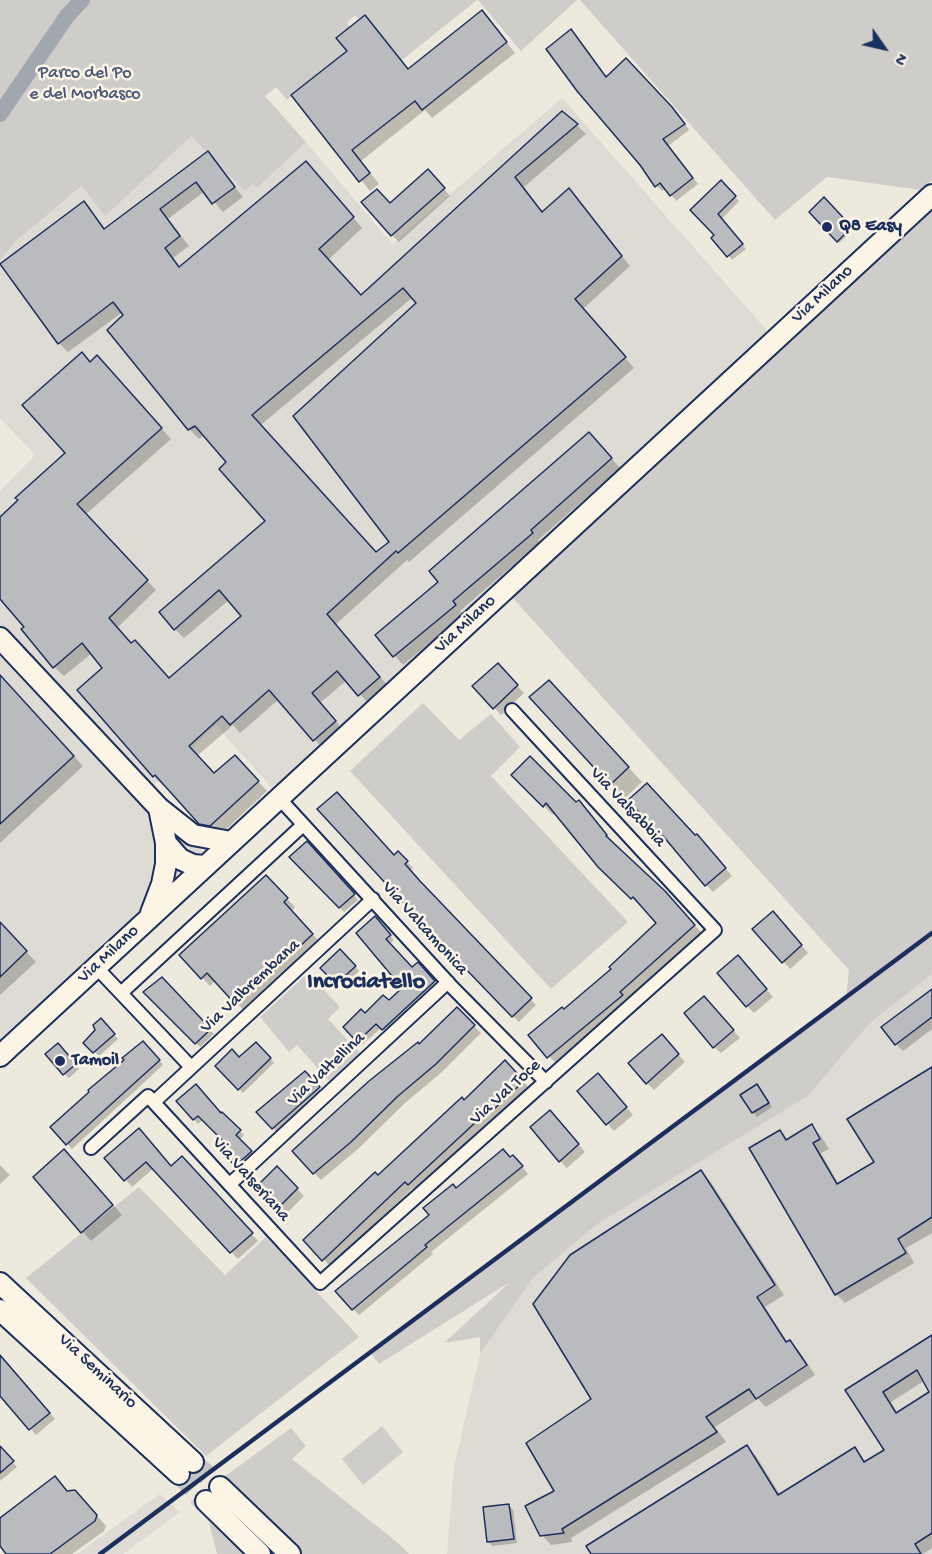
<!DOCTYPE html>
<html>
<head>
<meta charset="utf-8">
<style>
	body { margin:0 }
	#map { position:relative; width:932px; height:1554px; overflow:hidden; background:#eee9dd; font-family:"Gochi Hand",sans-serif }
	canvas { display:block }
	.north { position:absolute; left:854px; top:18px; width:60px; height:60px; -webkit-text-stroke:4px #fcf5e5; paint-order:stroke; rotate:124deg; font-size:16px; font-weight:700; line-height:24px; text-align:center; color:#1b2f5e }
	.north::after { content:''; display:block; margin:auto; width:21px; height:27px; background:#1b2f5e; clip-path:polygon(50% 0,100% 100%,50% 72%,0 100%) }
</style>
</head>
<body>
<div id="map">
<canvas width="932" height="1554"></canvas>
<div class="north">N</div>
</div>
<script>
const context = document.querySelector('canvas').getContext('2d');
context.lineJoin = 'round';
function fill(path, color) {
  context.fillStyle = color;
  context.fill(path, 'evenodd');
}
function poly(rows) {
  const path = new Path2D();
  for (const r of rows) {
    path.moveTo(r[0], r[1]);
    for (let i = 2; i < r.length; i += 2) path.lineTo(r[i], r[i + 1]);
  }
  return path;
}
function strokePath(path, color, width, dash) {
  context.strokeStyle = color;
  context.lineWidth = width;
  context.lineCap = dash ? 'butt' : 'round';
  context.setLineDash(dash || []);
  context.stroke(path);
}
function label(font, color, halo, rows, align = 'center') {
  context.font = font + ' "Gochi Hand",sans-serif';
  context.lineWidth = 5;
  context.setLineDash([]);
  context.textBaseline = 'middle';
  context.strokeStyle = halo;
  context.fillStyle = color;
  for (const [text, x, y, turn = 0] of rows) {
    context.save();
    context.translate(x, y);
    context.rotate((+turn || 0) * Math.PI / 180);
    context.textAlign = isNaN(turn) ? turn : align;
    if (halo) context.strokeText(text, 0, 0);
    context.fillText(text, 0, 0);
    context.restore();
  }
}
const built = poly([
	[562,98,771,335,280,797,216,725,145,794,211,859,73,989,0,1040,0,491,35,455,0,418,0,254,83,186,104,215,196,130,257,188,306,142,392,244],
	[932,974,932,1554,447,1554,454,1467,480,1354,533,1278,596,1225,808,1096,869,1024],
	[160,1494,180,1512,123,1554,77,1554]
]);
const green = poly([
	[0,0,477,0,397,64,355,15,347,23,352,29,352,47,287,100,276,87,265,96,306,142,257,188,253,184,245,191,191,136,105,216,82,186,16,241,0,260],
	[478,0,577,0,521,51],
	[580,0,932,0,932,180,921,190,827,177,775,220],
	[932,186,932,974,869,1024,808,1096,596,1225,533,1278,480,1354,480,1337,444,1343,510,1282,379,1364,370,1352,846,999,849,970,502,586],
	[423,703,459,740,491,714,520,747,491,776,628,922,551,989,350,771],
	[308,973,340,1007,328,1019,361,1054,330,1082,297,1045,289,1052,260,1017],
	[139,1187,225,1275,266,1237,359,1337,206,1456,26,1278],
	[382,1426,403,1452,363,1485,342,1459],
	[291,1428,306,1446,292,1459,397,1542,409,1554,217,1554,209,1522,190,1502]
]);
const shadow = poly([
	[365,17,409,70,491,22,515,53,432,118,425,110,361,161,379,184,370,191,293,96,349,51],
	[571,31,607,78,626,60,678,114,689,130,668,146,698,184,676,201,666,188,662,191,657,186,641,164],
	[577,125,586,134,524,187,543,213,578,199,630,266,583,309,634,368,409,562,407,560,335,625,389,687,369,704,347,680,320,703,345,732,324,750,279,699,240,733,233,725,197,756,215,775,244,766,267,791,220,835,210,833,165,784,163,786,154,776,105,668,92,653,64,676,54,667,26,627,0,597,0,519,67,453,91,363,107,367,171,439,85,515,156,590,117,628,131,645,170,679,243,616,229,600,184,638,175,629,268,521,228,462,205,435,199,439,189,429,123,312,68,352,59,343,1,265,84,203,105,229,207,153,243,197,223,212,205,191,168,219,189,246,173,258,180,268,315,172,362,228,328,260,361,297],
	[413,297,418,303,391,542,377,554,261,425],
	[435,178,450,196,399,242,392,235,390,205],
	[721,182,739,201,722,219,746,249,732,260,716,235],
	[824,199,853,230,839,243,811,212],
	[597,442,620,468,538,540,540,542,460,611,464,615,403,665,377,635,441,582],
	[498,665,524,693,501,715,475,687],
	[0,677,83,766,0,843],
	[563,696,642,782,625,798,611,784],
	[513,775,587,811,615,844,703,934,558,1066,531,1035,564,1011,613,970,658,923,599,866,555,812,553,815],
	[630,800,704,843,732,876,713,892],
	[312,848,358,900,344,912,291,857],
	[398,853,413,868,410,871,426,889,536,1005,519,1022,481,985,394,857],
	[266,877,295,907,291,911,320,942,245,1012,216,980,210,986,181,955],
	[780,920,808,953,790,969,754,929],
	[379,923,394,940,389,944,412,969,418,964,438,986,387,1034,381,1028,362,1045,345,1027,389,1002,404,988],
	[0,924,36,962,0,995],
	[340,951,359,971,342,987,322,968],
	[745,964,773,997,754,1013,747,1006],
	[162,979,214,1034,200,1047,146,992],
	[932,991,932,1029,903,1051,896,1044],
	[711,1005,740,1038,721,1053,714,1047],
	[457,1009,481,1033,443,1071,405,1103,358,1149,321,1180,294,1152,419,1046],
	[106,1024,118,1039,99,1056,85,1043],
	[668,1043,685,1062,654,1090,647,1083],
	[256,1044,274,1063,243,1093,217,1066,239,1059],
	[148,1047,163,1065,72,1149,52,1127],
	[62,1049,79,1069,69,1078,64,1074],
	[505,1062,530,1089,501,1116,499,1114,416,1191,413,1188,330,1266,305,1240,464,1102],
	[932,1068,932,1233,906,1248,914,1263,845,1303,836,1294,780,1132,788,1140,812,1126,821,1136,829,1149,821,1153,839,1185,876,1163],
	[305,1073,323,1093,277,1132,258,1113],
	[605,1082,633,1115,614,1131,579,1091],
	[757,1086,772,1107,757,1117,753,1112],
	[178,1101,222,1114,244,1135,239,1140,255,1156,241,1169,222,1150,228,1144,204,1119,198,1124],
	[557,1119,585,1152,567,1168,560,1161],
	[138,1130,172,1168,189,1165,258,1241,238,1259,154,1168,132,1187,106,1158],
	[510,1159,519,1163,528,1174,431,1252,433,1254,359,1315,353,1309,457,1190],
	[74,1160,122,1215,91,1241,82,1231],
	[0,1165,10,1175,0,1184],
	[277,1168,304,1196,283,1217,256,1189],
	[701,1172,710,1181,784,1295,765,1307,788,1343,790,1342,799,1351,815,1375,766,1407,758,1399,715,1427,726,1442,571,1538,572,1542,551,1545,542,1535,556,1492,593,1400],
	[932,1337,932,1548,923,1554,593,1554,746,1447,756,1456,781,1496,854,1449,866,1462,886,1450,847,1390],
	[924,1381,931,1393,898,1414,891,1402],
	[0,1356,55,1419,36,1435,0,1391],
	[0,1447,17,1467,0,1481],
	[55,1478,68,1492,84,1501,106,1526,104,1531,72,1554,8,1554,0,1543,0,1520],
	[509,1506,513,1510,517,1543,493,1546,488,1542]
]);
const canal = poly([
	[0,114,67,16,82,0]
]);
const building = poly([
	[482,10,507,42,422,110,415,101,352,150,370,173,359,182,291,95,347,51,336,38,365,15,408,69,482,10],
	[571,29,606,77,626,58,672,107,685,124,663,139,693,178,670,196,660,183,655,187,640,165,577,91,546,49,571,29],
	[562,111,578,124,515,177,542,212,569,188,622,256,575,299,626,357,398,553,396,551,327,614,380,677,358,696,337,671,312,693,336,721,313,741,269,690,230,725,222,716,189,746,214,773,235,755,259,781,210,826,199,824,155,775,153,777,77,690,102,668,82,643,53,668,21,629,24,627,0,599,0,517,18,500,15,498,65,453,22,405,82,352,90,362,97,355,162,428,77,504,148,580,109,618,131,643,135,640,169,678,241,616,219,590,174,630,159,612,265,521,219,469,226,462,195,426,188,430,107,330,123,315,113,302,58,344,0,264,84,201,104,229,208,151,235,187,212,204,196,182,160,209,180,236,165,248,179,267,306,161,354,217,319,249,361,295,562,111],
	[403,288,416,303,293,416,389,542,376,552,252,415,403,288],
	[428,169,445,188,391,236,361,202,377,189,390,203,428,169],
	[721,180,736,196,718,214,743,244,727,257,711,238,714,235,690,210,721,180],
	[824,197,852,227,837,242,809,212,824,197],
	[589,432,612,458,531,530,533,533,453,601,456,605,393,657,375,635,438,582,429,571,589,432],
	[498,663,518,685,493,709,472,686,498,663],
	[0,675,74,756,0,824,0,675],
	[549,680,629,767,610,785,529,697,549,680],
	[530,756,576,802,579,800,607,835,606,836,665,891,695,925,620,992,623,995,547,1058,528,1035,562,1007,564,1009,611,969,609,967,656,923,633,897,631,899,598,867,546,803,543,807,511,775,530,756],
	[647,783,695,835,697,834,726,868,705,886,663,836,661,837,628,800,647,783],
	[337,792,394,855,398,851,408,861,405,864,420,881,532,998,512,1017,436,938,317,809,337,792],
	[307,841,355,894,339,908,289,857,307,841],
	[266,875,288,898,284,902,313,934,236,1005,207,973,201,979,179,955,266,875],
	[773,911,802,945,782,963,752,929,773,911],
	[375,916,391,935,386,939,412,967,418,962,435,981,382,1030,376,1024,357,1042,343,1027,361,1009,365,1013,383,995,389,1000,402,988,356,933,375,916],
	[0,922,27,951,0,977,0,922],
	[340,949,356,966,336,984,320,968,340,949],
	[738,955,767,989,746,1007,717,973,738,955],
	[162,977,211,1029,195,1044,143,992,162,977],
	[932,989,932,1017,895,1045,881,1027,932,989],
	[704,996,734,1030,713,1048,684,1013,704,996],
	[457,1007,475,1025,436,1064,398,1096,351,1142,313,1174,292,1151,369,1081,418,1042,419,1044,457,1007],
	[101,1018,115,1034,93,1053,83,1043,95,1030,93,1025,101,1018],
	[662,1034,679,1054,646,1084,628,1063,662,1034],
	[143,1041,160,1060,66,1145,50,1127,89,1092,88,1090,124,1060,122,1058,143,1041],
	[256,1042,271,1058,238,1090,215,1066,232,1049,239,1057,256,1042],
	[58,1043,76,1064,63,1075,45,1054,58,1043],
	[505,1060,524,1081,493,1110,491,1108,408,1185,405,1182,322,1261,303,1240,375,1172,378,1175,462,1097,464,1100,505,1060],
	[932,1067,932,1217,898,1239,906,1253,835,1295,749,1148,780,1130,786,1140,812,1124,820,1139,813,1143,837,1184,874,1162,847,1119,932,1067],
	[305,1071,320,1087,272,1129,256,1112,305,1071],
	[598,1073,627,1107,606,1125,577,1091,598,1073],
	[196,1084,221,1113,222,1112,241,1130,236,1135,252,1151,235,1166,220,1150,226,1144,198,1116,193,1120,176,1101,196,1084],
	[757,1084,769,1103,752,1113,740,1095,757,1084],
	[550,1110,579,1144,559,1162,530,1127,550,1110],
	[139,1128,171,1166,182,1156,253,1233,230,1253,146,1162,124,1181,104,1158,139,1128],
	[64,1149,113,1205,81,1233,33,1177,64,1149],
	[503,1149,510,1157,513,1155,523,1166,425,1245,427,1247,352,1310,335,1291,429,1215,423,1208,453,1184,456,1188,503,1149],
	[277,1166,298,1188,275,1211,254,1189,277,1166],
	[701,1170,775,1285,757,1297,786,1342,790,1340,807,1365,756,1399,749,1389,706,1417,717,1432,562,1529,564,1533,540,1536,525,1506,554,1491,526,1443,591,1399,533,1304,570,1255,701,1170],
	[932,1335,932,1533,915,1544,921,1554,591,1554,586,1546,747,1445,778,1495,855,1447,864,1462,884,1450,845,1390,932,1335],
	[917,1370,929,1392,896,1413,883,1392,917,1370],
	[0,1355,50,1413,29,1430,0,1396,0,1355],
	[0,1446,14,1461,0,1473,0,1446],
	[55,1476,67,1491,75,1490,97,1515,95,1521,50,1554,6,1554,0,1546,0,1518,55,1476],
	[509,1504,514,1539,487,1542,483,1507,509,1504]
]);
const primaryTunnel = poly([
	[193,1462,220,1487],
	[179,1474,206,1501]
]);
const street = poly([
	[279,798,453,988,546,1082],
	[96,967,191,1067],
	[121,993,303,825],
	[154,1102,373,899],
	[91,1148,148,1096,320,1283,715,930,512,710],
	[230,1184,448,982]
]);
const primary = poly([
	[0,638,159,808,193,835,231,842],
	[166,843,180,859,193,865,205,866],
	[151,913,162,884,166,864,166,843,159,808],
	[0,1056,932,195],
	[0,1283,193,1462],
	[0,1310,179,1474],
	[220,1487,290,1554],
	[206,1501,260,1554]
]);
const rail = poly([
	[100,1554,932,933]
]);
const markers = [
	[827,227,6,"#1b2f5e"],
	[60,1061,6,"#1b2f5e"]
];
const parkNames = [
	["Parco del Po",85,74],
	["e del Morbasco",85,95]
];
const poiNames = [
	["Q8 Easy",839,227],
	["Tamoil",72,1061]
];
const streetNames = [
	["Via Milano",823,295,-43],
	["Via Milano",466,625,-43],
	["Via Valsabbia",627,808,47],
	["Via Valcamonica",424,929,48],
	["Via Milano",109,955,-43],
	["Via Valbrembana",251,987,-43],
	["Via Valtellina",327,1070,-43],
	["Via Val Toce",506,1093,-42],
	["Via Valseriana",250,1180,48],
	["Via Seminario",97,1372,43]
];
const districtNames = [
	["Incrociatello",366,983]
];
fill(built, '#dedbd4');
fill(green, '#cfcdca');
fill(shadow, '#0003');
strokePath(canal, '#a2a7af', 16);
fill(building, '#babbbe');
strokePath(building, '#1b2f5e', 1.5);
strokePath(primaryTunnel, '#c4c4c4', 20, [20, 10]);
strokePath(street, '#1b2f5e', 16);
strokePath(primary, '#1b2f5e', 24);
strokePath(street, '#fcf5e5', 12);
strokePath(primary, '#fcf5e5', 20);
strokePath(rail, '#1b2f5e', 4.5);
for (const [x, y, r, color] of markers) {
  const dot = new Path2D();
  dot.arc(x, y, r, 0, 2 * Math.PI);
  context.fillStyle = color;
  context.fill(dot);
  strokePath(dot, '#fcf5e5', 2);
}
label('18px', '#485679', '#fcf5e5', parkNames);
label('bold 18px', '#1b2f5e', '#fcf5e5', poiNames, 'left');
label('18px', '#1b2f5e', '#fcf5e5', streetNames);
label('bold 24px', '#1b2f5e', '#fcf5e5', districtNames);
</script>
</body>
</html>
